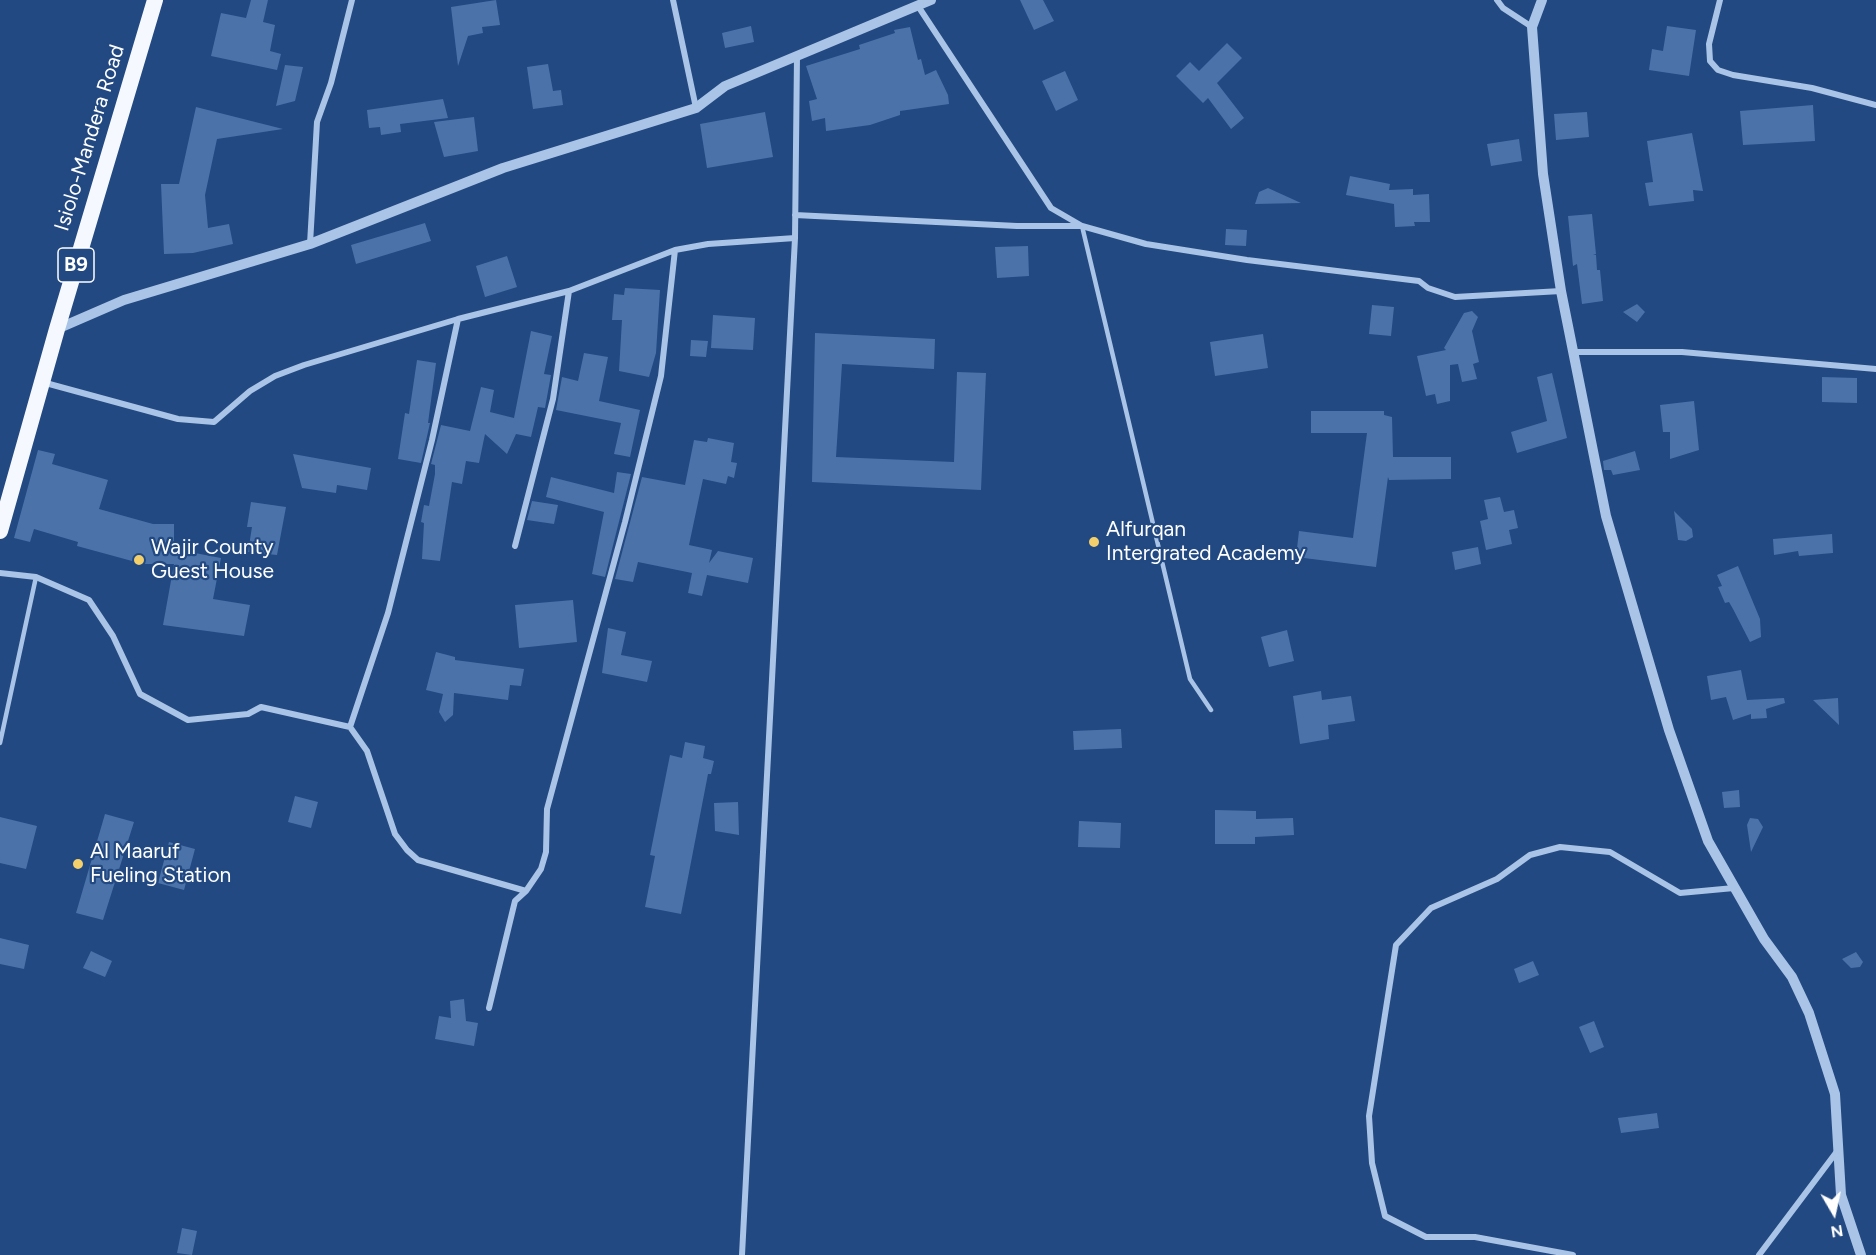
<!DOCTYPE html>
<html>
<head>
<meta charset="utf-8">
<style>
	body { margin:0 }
	#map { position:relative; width:1876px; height:1255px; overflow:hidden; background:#224981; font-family:Figtree,sans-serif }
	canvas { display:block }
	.north { position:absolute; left:1804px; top:1183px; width:60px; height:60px; -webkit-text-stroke:4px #224981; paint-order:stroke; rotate:171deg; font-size:16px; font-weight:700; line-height:24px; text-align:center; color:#fff }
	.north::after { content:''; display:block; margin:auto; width:21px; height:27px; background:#fff; clip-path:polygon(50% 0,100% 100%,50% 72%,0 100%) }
</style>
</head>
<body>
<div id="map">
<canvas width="1876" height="1255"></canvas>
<div class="north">N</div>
</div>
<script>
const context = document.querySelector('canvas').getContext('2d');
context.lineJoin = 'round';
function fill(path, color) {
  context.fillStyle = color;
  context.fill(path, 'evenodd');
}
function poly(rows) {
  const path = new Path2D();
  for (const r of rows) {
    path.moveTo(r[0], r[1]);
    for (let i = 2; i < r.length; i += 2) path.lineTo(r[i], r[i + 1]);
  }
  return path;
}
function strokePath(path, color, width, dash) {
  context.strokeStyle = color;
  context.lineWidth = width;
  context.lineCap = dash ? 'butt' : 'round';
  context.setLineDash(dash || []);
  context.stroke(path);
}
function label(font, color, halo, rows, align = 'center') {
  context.font = font + ' Figtree,sans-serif';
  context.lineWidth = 4.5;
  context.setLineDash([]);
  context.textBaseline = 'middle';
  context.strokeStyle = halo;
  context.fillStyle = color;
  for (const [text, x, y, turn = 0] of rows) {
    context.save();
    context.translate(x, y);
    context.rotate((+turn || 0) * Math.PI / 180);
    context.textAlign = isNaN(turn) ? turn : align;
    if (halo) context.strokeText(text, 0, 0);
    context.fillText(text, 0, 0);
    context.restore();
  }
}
const building = poly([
	[251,0,268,0,263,22,275,25,270,51,281,54,277,70,211,56,221,13,246,18],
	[496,0,500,25,482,27,483,33,468,36,458,66,451,7],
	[1020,0,1043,0,1054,21,1034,30],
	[751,26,754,42,725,48,722,33],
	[1667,26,1696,30,1689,76,1649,70,1652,49,1663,51],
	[910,27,918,60,921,59,925,75,936,70,948,95,949,104,900,111,900,115,870,125,826,131,825,118,812,121,809,101,817,99,806,66,860,49,859,45,895,33,894,30],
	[1227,43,1242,58,1217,83,1244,118,1231,129,1208,98,1203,103,1176,76,1190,62,1199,71],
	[548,64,553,91,561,90,563,105,533,109,527,67],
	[285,65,303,67,295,101,276,106],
	[1065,71,1078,100,1056,111,1042,81],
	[443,99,448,118,400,124,401,132,381,135,380,127,369,128,367,110],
	[1813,105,1815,141,1743,145,1740,111],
	[196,107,283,129,217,139,205,195,208,228,229,224,233,244,193,253,164,254,161,184,179,184],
	[765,112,773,157,707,168,700,124],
	[1587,112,1589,137,1556,140,1554,114],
	[474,117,478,151,444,157,434,122],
	[1692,133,1703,191,1693,190,1694,201,1649,206,1645,183,1653,182,1647,141],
	[1519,139,1522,161,1491,166,1487,144],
	[1350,176,1390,184,1389,190,1413,189,1413,195,1429,194,1430,222,1414,222,1415,226,1395,227,1394,204,1346,195],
	[1268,188,1301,203,1255,204,1259,192],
	[1592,214,1596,254,1593,255,1596,255,1597,270,1600,270,1603,301,1582,304,1577,264,1573,266,1568,216],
	[425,223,431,241,356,264,351,245],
	[1226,229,1247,230,1246,246,1225,245],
	[1028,246,1029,276,997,278,995,247],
	[507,256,517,287,485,297,476,266],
	[625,288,660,290,656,353,649,377,619,371,622,320,612,320,614,294,624,295],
	[1637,304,1645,312,1637,322,1623,312],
	[1372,305,1394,307,1391,336,1369,334],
	[1472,311,1478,317,1472,331,1479,362,1473,364,1477,379,1462,382,1458,364,1450,365,1450,401,1437,404,1435,394,1426,396,1417,356,1446,350,1444,348,1464,313],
	[713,315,755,318,753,350,711,348],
	[531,331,552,336,544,374,551,375,545,408,538,407,531,437,516,434,507,454,485,434,479,463,466,461,462,484,452,482,440,561,422,559,424,523,421,522,424,505,429,506,435,474,435,465,431,464,441,425,470,431,481,387,494,390,490,412,514,418],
	[815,333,935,339,934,369,842,364,836,457,954,462,957,372,986,373,981,490,812,482],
	[1263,334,1268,368,1215,376,1210,342],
	[691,340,708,341,706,357,690,356],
	[584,353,608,357,599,401,640,410,630,457,614,454,621,423,556,410,562,377,578,381],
	[417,360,436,363,428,423,430,423,421,463,398,459,405,413,409,414],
	[1552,373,1567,438,1517,453,1511,432,1547,421,1537,377],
	[1822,377,1857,378,1857,403,1822,402],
	[1694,401,1699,450,1670,459,1670,432,1663,432,1660,405],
	[1311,411,1384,411,1384,415,1392,417,1393,457,1451,457,1451,479,1389,480,1388,477,1376,567,1296,557,1299,531,1353,538,1367,433,1311,433],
	[708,438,734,443,731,462,737,463,734,478,728,476,726,484,703,479,689,545,712,550,709,563,718,551,753,558,748,583,707,575,702,596,688,593,692,573,638,562,633,582,615,579,642,477,685,485,694,440,707,442],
	[38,450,55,454,52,464,108,480,99,509,153,524,174,524,174,549,221,558,213,599,250,605,244,636,163,625,174,564,143,564,77,546,78,542,34,529,30,542,14,538],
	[1635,451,1640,470,1613,475,1611,470,1604,470,1603,461],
	[293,454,371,468,367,490,337,485,336,493,302,488],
	[617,472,631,474,605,577,592,574,604,512,546,497,551,477,614,493],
	[1500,497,1504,512,1514,510,1518,528,1509,530,1512,544,1486,550,1480,521,1488,519,1484,500],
	[532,501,558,505,554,524,527,520],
	[251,502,286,507,277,555,248,552,252,527,247,527],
	[1674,511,1692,529,1693,537,1686,541,1678,540],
	[1832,534,1833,553,1799,556,1798,551,1774,555,1773,539],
	[1478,547,1481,564,1455,570,1452,552],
	[1738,566,1760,619,1761,637,1750,642,1733,609,1729,602,1725,603,1718,587,1722,586,1717,575],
	[573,600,577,642,519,648,515,605],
	[608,628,626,632,621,655,652,661,647,682,602,673],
	[1287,630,1294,661,1269,667,1261,637],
	[436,652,455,657,455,660,524,669,521,686,510,685,508,700,454,693,453,715,445,722,439,712,443,694,426,690],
	[1741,670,1747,700,1784,698,1785,703,1766,709,1767,718,1751,719,1751,714,1733,720,1726,697,1711,700,1707,676],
	[1321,691,1322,700,1351,696,1355,721,1328,725,1329,739,1300,744,1293,696],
	[1838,698,1839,725,1813,700],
	[1121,729,1122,748,1074,750,1073,731],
	[685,742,705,746,703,758,714,761,711,774,708,774,681,914,645,907,655,856,650,855,670,755,682,758],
	[1739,790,1740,807,1724,808,1722,792],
	[295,796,318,802,311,828,288,822],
	[738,802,739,835,715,831,714,803],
	[1215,810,1256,811,1256,819,1293,818,1294,835,1255,837,1255,844,1215,844],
	[105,814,134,822,103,920,76,913],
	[0,817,37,826,26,869,0,863],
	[1750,818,1758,819,1763,827,1751,852,1747,825],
	[1079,821,1121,823,1120,848,1078,847],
	[169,842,195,849,184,890,158,883],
	[0,938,29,945,24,969,0,964],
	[91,951,112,961,105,977,83,968],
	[1856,952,1863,962,1860,967,1851,968,1842,959],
	[1533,961,1539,975,1519,983,1514,969],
	[464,999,466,1021,478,1023,474,1046,435,1039,439,1016,451,1018,450,1001],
	[1594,1021,1604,1047,1590,1053,1579,1027],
	[1657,1113,1659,1128,1621,1133,1618,1118],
	[182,1228,197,1231,192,1255,177,1253]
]);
const service = poly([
	[1082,226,1190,679,1211,710],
	[0,743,36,577]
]);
const minor = poly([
	[673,0,696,108],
	[1497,0,1503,8,1532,27],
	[1720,0,1709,44,1710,61,1718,70,1733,75,1812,88,1876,105],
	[918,6,1051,208,1082,226,1146,244,1247,260,1419,281,1428,288,1455,297,1561,291],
	[795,215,1017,226,1080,226],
	[310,244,317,122,331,83,352,0],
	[1573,352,1682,352,1876,369],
	[42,382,178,419,214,422,250,391,275,376,304,365,458,319,569,291,675,250,708,244,795,238],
	[515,546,553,399,569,291],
	[0,573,36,577,89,600,113,636,140,694,188,720,248,714,261,707,350,727,367,751,395,834,407,850,418,860,526,891],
	[350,727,388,613,432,440,458,319],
	[489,1008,515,901,526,891,541,869,546,852,547,809,625,522,661,376,675,250],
	[742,1255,795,238,797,56],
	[1573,1255,1475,1237,1426,1237,1385,1216,1372,1163,1369,1116,1396,945,1431,908,1497,879,1530,855,1560,847,1610,852,1680,893,1734,888],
	[1759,1255,1838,1150]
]);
const tertiary = poly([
	[1542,0,1532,27,1543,174,1561,291,1606,516,1669,730,1708,841,1764,939,1792,977,1809,1013,1835,1094,1841,1195,1861,1255],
	[57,329,124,300,310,244,503,168,696,108,725,86,931,0]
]);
const trunk = poly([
	[0,531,57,329,155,0]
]);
const markers = [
	[1094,542,6,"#f3d06c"],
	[139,560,6,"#f3d06c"],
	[78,864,6,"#f3d06c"]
];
const shields = [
	[76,265,36]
];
const shieldNames = [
	["B9",76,265]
];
const streetNames = [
	["Isiolo-Mandera Road",90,138,-73]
];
const poiNames = [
	["Alfurqan",1106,530],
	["Intergrated Academy",1106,554],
	["Wajir County",151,548],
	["Guest House",151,572],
	["Al Maaruf",90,852],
	["Fueling Station",90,876]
];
fill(building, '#4b73aa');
strokePath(service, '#a9c4e7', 4.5);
strokePath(minor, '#a9c4e7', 6);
strokePath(tertiary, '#a9c4e7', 10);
strokePath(trunk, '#f5f8fe', 16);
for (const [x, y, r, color] of markers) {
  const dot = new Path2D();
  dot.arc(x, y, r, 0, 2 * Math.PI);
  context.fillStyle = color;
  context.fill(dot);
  strokePath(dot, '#224981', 2);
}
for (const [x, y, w] of shields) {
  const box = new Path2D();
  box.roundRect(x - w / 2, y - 17, w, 34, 4.5);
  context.fillStyle = '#224981';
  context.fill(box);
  strokePath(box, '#fff', 1.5);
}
label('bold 20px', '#fff', null, shieldNames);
label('21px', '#fff', '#224981', streetNames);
label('21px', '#fff', '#224981', poiNames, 'left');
</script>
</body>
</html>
